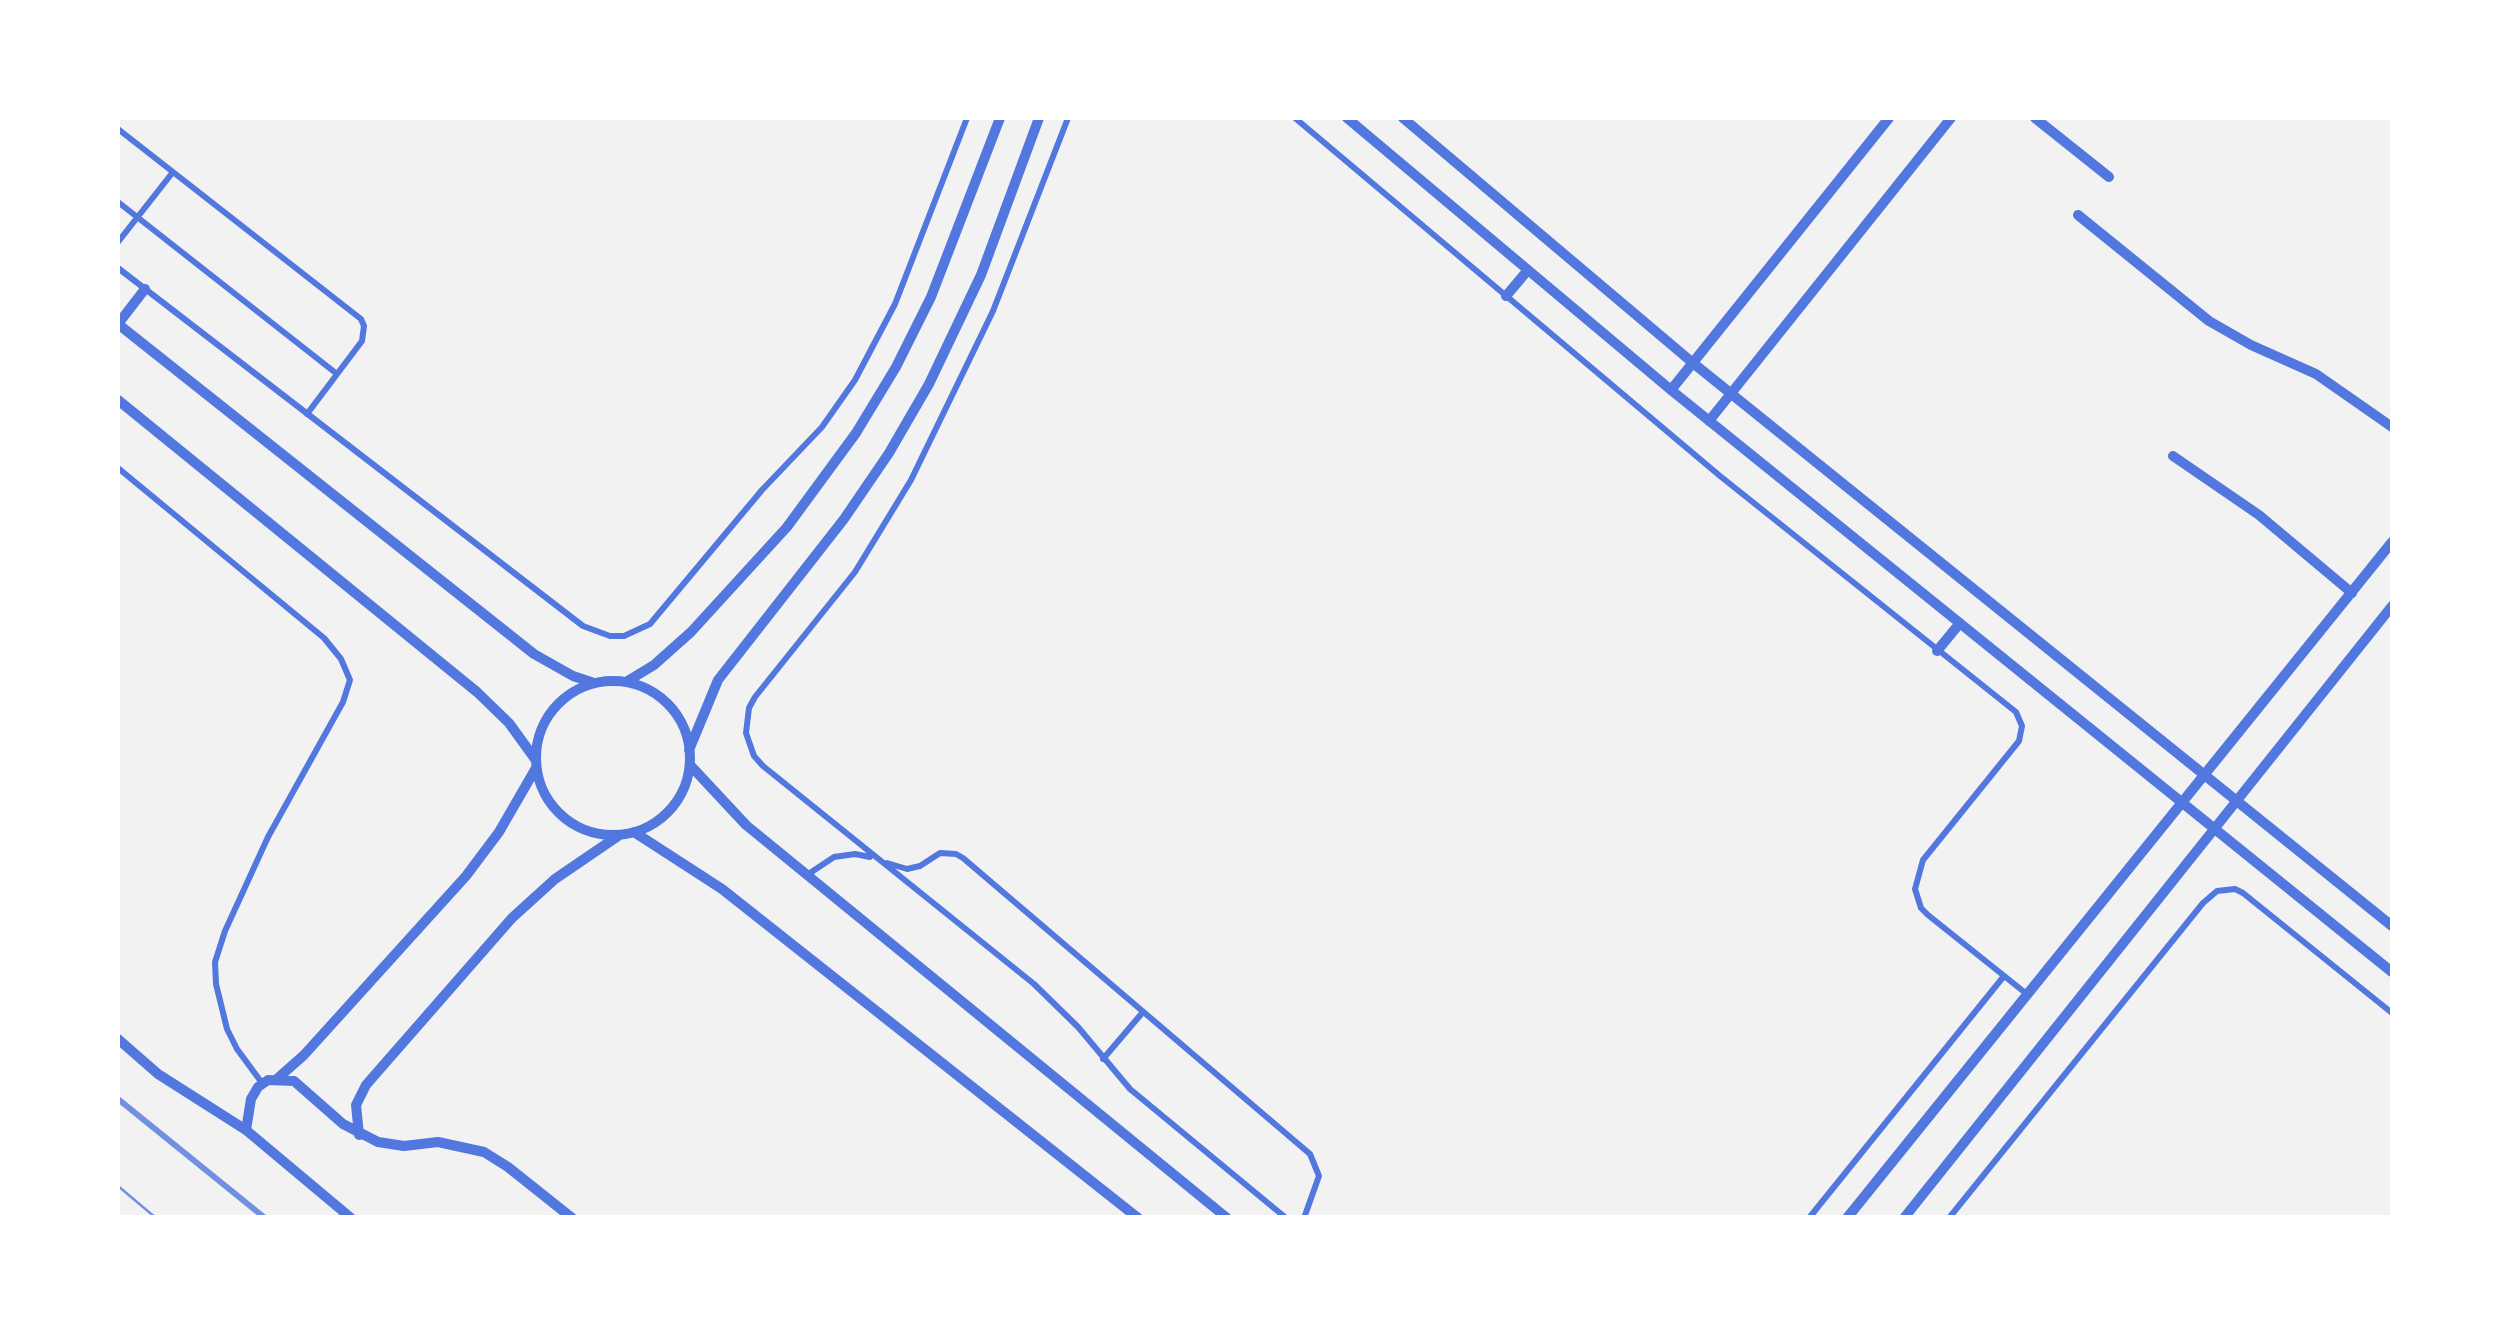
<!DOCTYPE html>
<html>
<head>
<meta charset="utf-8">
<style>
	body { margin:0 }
	#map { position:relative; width:2510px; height:1335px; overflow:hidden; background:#f2f2f2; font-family:"Work Sans",sans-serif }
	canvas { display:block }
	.frame { position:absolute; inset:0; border:120px solid #fff; pointer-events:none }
</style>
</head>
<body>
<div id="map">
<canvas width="2510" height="1335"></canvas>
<div class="frame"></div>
</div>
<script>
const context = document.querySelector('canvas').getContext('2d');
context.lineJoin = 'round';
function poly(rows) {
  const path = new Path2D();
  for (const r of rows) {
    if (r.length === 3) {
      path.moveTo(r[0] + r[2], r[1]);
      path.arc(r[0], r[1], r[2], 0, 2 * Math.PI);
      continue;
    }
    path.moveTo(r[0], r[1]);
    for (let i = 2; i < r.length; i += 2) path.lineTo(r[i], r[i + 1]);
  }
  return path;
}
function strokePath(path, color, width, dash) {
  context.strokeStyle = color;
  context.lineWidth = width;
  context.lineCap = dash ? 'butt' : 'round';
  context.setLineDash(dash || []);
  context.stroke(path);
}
const service = poly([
	[1068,118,993,311,911,480,855,572,755,697,749,708,746,733,754,756,763,766,1034,984,1078,1027,1130,1089,1286,1218],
	[1295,118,1720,476,2016,712,2022,726,2019,741,1923,860,1915,889,1921,908,1928,915,2028,995],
	[118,129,361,319,364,326,362,341,307,414],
	[118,202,337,374],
	[118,242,173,172],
	[118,268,583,626,610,636,624,636,650,624,762,490,822,427,855,380,895,304,967,118],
	[118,468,324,638,341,659,350,680,343,702,268,837,225,931,215,962,216,984,227,1029,237,1049,262,1083],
	[887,863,907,869,920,866,940,853,956,854,963,858,1310,1154,1319,1176,1304,1218],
	[807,875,834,857,855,854,870,857],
	[1103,1059,1143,1012],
	[1809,1218,2004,976],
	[1949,1218,2203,903,2217,891,2235,889,2243,893,2392,1013]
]);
const minor = poly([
	[1347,118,1671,390,2392,972],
	[1403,118,1693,363,2392,926],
	[2035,118,2109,177],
	[2078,215,2209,321,2251,345,2316,374,2392,427],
	[1506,296,1528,270],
	[118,324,534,654,573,676,594,683],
	[118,324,145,289],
	[1671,390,1889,118],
	[118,400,477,692,509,723,535,759],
	[1709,421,1951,118],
	[2173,456,2259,515,2352,593],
	[1937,651,1960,623],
	[613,758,77],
	[626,682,654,665,691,632,787,527,856,433,896,367,931,297,1000,118],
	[689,750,718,680,844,519,889,453,929,384,981,275,1039,118],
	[690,765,746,825,1227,1218],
	[634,832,722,889,1138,1218],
	[118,1039,158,1074,246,1130],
	[278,1078,304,1055,466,876,499,832,536,768],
	[359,1135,356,1105,366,1085,512,918,555,879,618,836],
	[351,1218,246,1130,251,1099,258,1087,268,1080,294,1081,343,1124,378,1142,404,1146,438,1142,484,1152,508,1167,572,1218],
	[1847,1218,2392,542],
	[1904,1218,2392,606]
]);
const tram = poly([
	[118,1186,156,1218]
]);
const rail = poly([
	[118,1099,265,1218]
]);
strokePath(service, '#5277de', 6);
strokePath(minor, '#5277de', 10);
strokePath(tram, '#7290e2', 2.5);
strokePath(rail, '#7290e2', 6);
</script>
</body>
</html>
